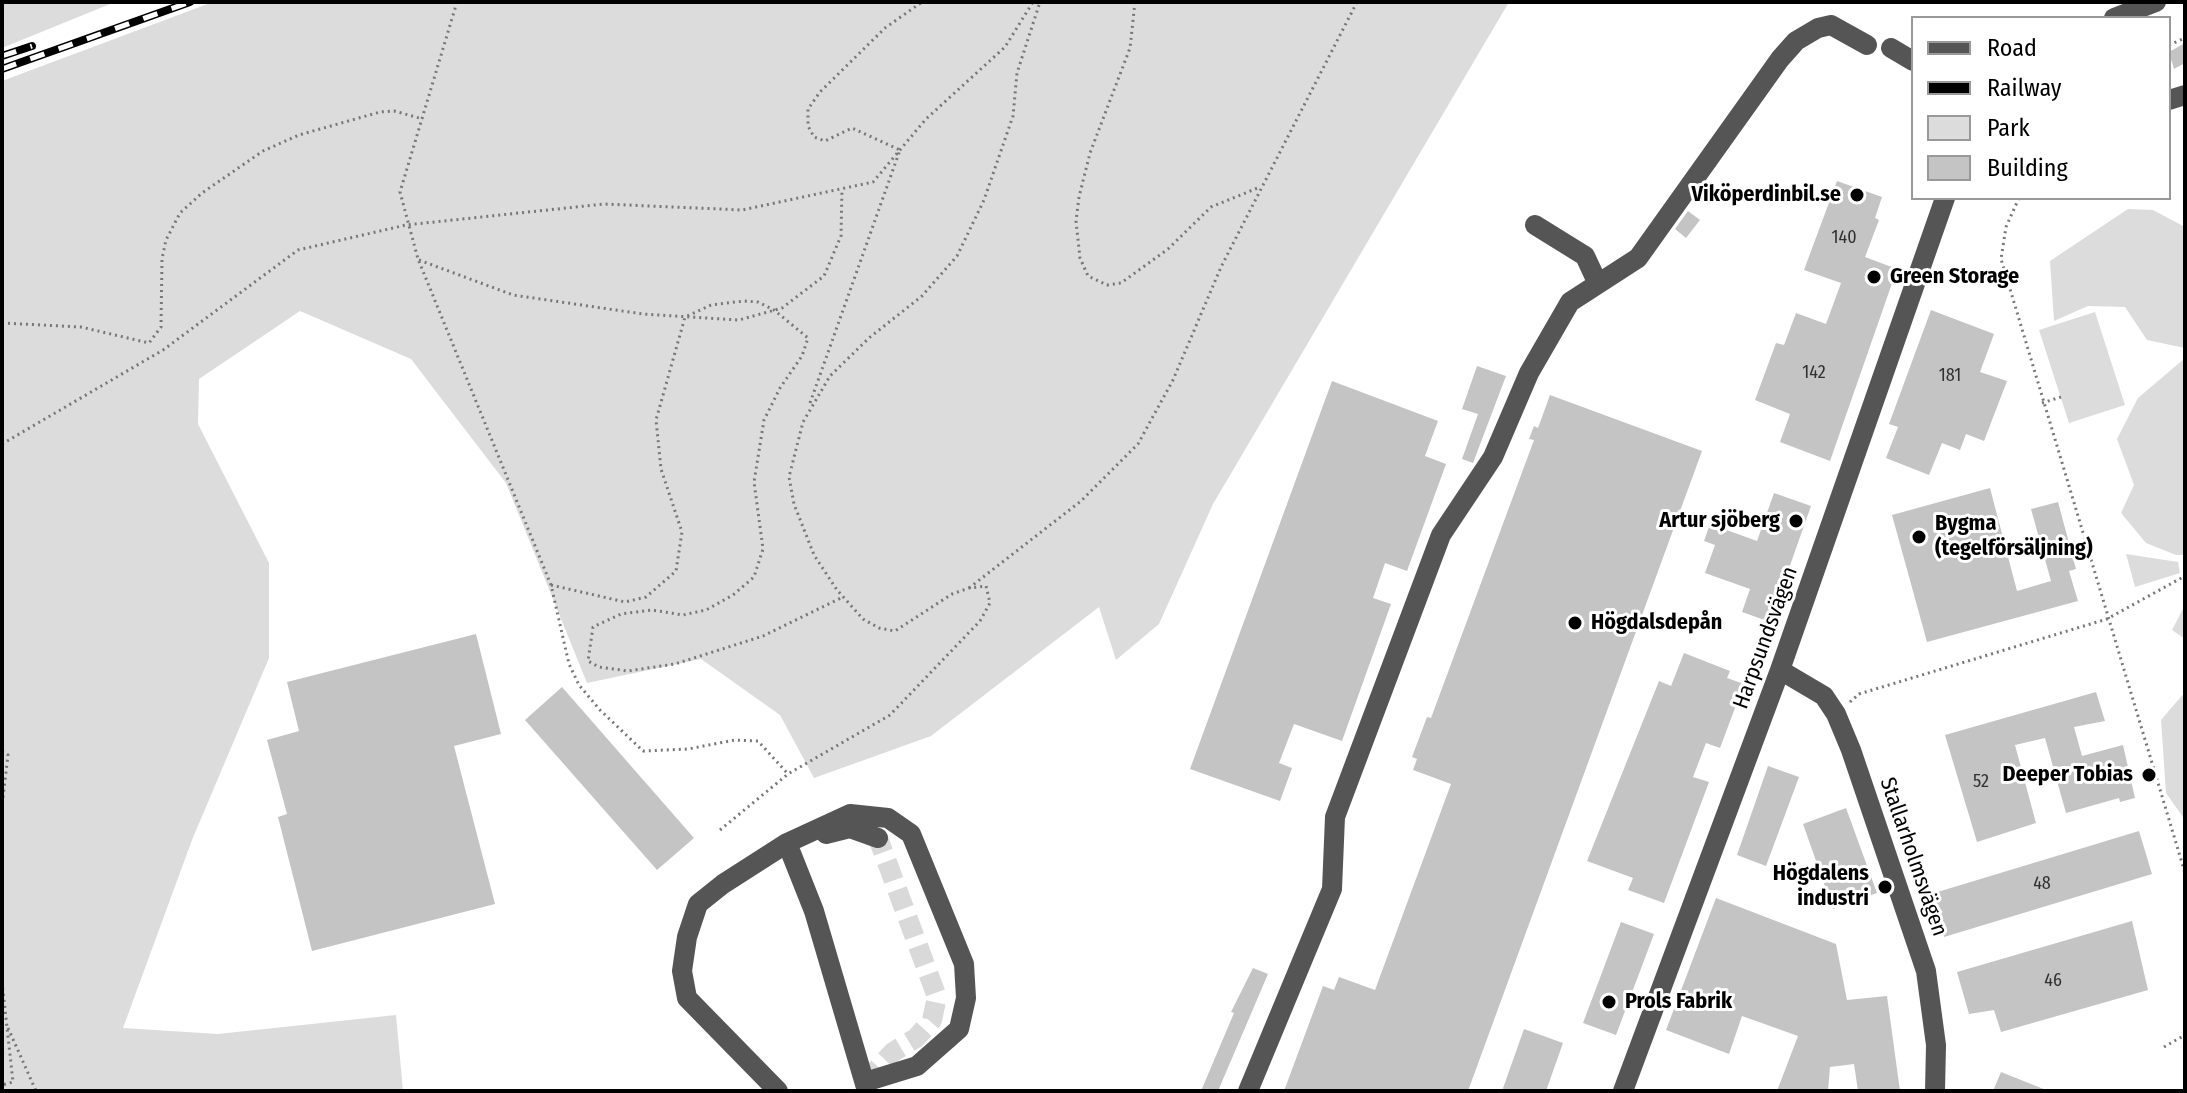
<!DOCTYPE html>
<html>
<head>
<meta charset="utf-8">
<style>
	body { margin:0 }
	#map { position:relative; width:2187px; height:1093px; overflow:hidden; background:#fff; font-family:"Fira Sans Condensed",sans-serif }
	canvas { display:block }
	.frame { position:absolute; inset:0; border:4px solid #000; pointer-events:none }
	.legend { position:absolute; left:1911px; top:16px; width:260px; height:184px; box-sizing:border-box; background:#fff; border:2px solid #999; margin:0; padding:10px 14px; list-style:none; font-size:24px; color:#000 }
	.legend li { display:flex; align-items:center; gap:16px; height:40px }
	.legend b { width:40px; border:2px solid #999 }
</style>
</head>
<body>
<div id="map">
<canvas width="2187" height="1093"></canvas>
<div class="frame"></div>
<ul class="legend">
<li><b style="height:10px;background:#555"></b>Road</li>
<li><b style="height:10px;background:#000"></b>Railway</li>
<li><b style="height:22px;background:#dcdcdc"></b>Park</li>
<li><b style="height:22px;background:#c4c4c4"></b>Building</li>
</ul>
</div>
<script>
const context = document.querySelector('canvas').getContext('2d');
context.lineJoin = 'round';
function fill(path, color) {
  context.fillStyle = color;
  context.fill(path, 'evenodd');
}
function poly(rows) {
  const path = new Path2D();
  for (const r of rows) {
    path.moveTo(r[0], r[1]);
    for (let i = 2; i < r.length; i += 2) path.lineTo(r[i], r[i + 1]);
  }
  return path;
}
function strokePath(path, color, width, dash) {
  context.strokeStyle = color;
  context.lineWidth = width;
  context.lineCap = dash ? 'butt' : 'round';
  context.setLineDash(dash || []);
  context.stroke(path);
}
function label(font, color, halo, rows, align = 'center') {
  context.font = font + ' "Fira Sans Condensed",sans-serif';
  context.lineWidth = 6;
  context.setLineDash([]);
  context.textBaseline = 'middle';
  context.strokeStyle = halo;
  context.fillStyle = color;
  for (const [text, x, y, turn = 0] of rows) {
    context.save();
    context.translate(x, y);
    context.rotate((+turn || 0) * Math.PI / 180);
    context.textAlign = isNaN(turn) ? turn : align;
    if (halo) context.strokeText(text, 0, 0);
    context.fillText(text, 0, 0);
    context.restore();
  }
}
const green = poly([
	[2,2,115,2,2,48],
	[213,2,1509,2,1213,504,1159,624,1116,660,1099,607,931,736,814,778,780,715,701,659,587,683,506,483,411,359,300,311,199,379,198,424,269,563,269,658,192,840,123,1028,218,1034,396,1015,403,1091,2,1091,2,81],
	[2128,209,2153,210,2185,227,2185,348,2147,340,2125,307,2088,306,2054,321,2050,261],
	[2095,312,2125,405,2069,423,2039,330],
	[2185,358,2185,555,2176,555,2146,543,2121,513,2134,485,2117,439,2138,398],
	[2126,554,2178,562,2180,573,2135,587],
	[2185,605,2185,639,2172,630],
	[2185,692,2185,820,2166,793,2161,720]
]);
const building = poly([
	[2185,43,2185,63,2174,69,2169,52],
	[1837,181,1882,197,1875,218,1879,220,1865,257,1897,269,1830,461,1780,442,1790,414,1755,400,1776,343,1784,345,1796,313,1826,324,1841,283,1804,270],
	[1688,211,1700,220,1686,238,1675,229],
	[1931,310,1994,334,1980,372,2007,381,1984,441,1966,434,1960,450,1942,443,1929,475,1886,458,1898,427,1889,424],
	[1477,366,1506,376,1473,463,1462,459,1478,414,1462,409],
	[1332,381,1438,421,1425,456,1446,464,1407,571,1385,563,1373,598,1391,604,1342,741,1294,724,1279,763,1292,768,1280,801,1190,769],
	[1550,395,1702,451,1468,1091,1284,1091,1323,986,1334,990,1339,977,1375,990,1451,784,1413,770,1417,759,1412,757,1427,717,1431,718,1534,440,1529,439,1534,426,1538,428],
	[1990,488,2017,591,2051,581,2031,509,2058,502,2076,569,2069,571,2078,601,1927,642,1892,515],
	[1774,493,1811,506,1770,622,1742,612,1750,589,1705,573,1715,545,1704,541,1710,524,1757,541],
	[476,634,501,734,454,746,495,904,312,951,278,817,287,814,267,740,299,731,287,682],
	[1684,653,1730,671,1727,678,1744,684,1720,748,1706,743,1693,777,1709,782,1664,903,1628,890,1633,878,1587,861,1659,681,1671,686],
	[562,687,694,838,657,870,525,720],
	[2096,692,2105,721,2074,727,2082,756,2123,745,2135,798,2120,802,2119,798,2066,813,2045,738,2015,745,2036,823,1977,842,1945,735],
	[1768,766,1799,777,1766,866,1737,855],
	[1846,808,1877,893,1833,909,1803,824],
	[2139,831,2152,874,1944,937,1931,894],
	[1716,898,1836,944,1847,1000,1887,996,1900,1091,1858,1091,1854,1064,1830,1067,1828,1091,1777,1091,1798,1036,1742,1016,1729,1054,1666,1030],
	[2132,921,2148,990,2001,1032,1994,1010,1969,1014,1957,972],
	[1621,922,1654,934,1616,1035,1583,1023],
	[1253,968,1268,974,1218,1091,1201,1091,1234,1013,1231,1012],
	[1524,1029,1563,1043,1546,1091,1502,1091],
	[2001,1072,2046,1090,2046,1091,1993,1091]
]);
const minorTunnel = poly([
	[865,1082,893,1052,916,1038,932,1020,937,997,878,838]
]);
const path = poly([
	[457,2,400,192,418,259,551,585,569,664,579,685,600,710,643,751,688,749,735,740,758,741,788,774],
	[1135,2,1130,48,1090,153,1079,197,1076,221,1080,258,1088,276,1107,285,1121,283,1168,249,1211,207,1260,187],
	[2169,45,2185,38],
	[2019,198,2006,227,2001,259,2185,873],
	[419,260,513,295,643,314,739,320,782,308,824,276,841,236,842,189],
	[2,323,81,327,149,343,161,327,162,259,166,240,180,213,202,193,263,151,299,135,380,112,394,111,423,119],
	[810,403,900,150,852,128,825,141,814,137,808,126,808,109,820,92,885,28,922,2],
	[2042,403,2061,397],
	[2,444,163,350,298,250,406,225,604,204,742,210,873,182,926,119,1005,47,1033,2],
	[551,585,625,602,646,597,676,571,682,532,661,469,656,420,685,317,711,305,744,301,758,302,774,310,808,338,802,356,780,388,764,420,754,482,763,549,754,577,733,595,706,610,683,615,652,610,621,614,593,627,588,661,599,667,628,671,675,664,763,636,843,597],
	[969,588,1081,501,1138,444,1173,380,1221,267,1357,2],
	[1850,702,1859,694,2107,619,2185,576],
	[2,751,8,755,2,806],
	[720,830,788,774,890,715,980,621,990,603,986,586,969,588,952,594,895,631,879,628,863,619,837,590,814,555,794,504,789,477,803,422,830,376,869,338,922,296,957,256,984,200,1013,116,1017,73,1040,2],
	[2,982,13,1082,2,1085],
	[8,1028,36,1091],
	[2164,1047,2185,1035]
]);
const minor = poly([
	[2114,18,2156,2],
	[1891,48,1913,61],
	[2169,100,2185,95],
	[1535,225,1585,256,1598,284],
	[1780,670,1824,696,1836,714,1851,750,1926,971,1936,1045,1935,1091],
	[826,834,850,828,878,838],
	[787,843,814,911,867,1091],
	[778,1091,687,998,682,971,687,937,698,904,723,884,787,843,850,814,888,818,911,834,964,964,966,998,959,1029,917,1066,865,1082],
	[1248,1091,1332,889,1335,817,1441,535,1493,457,1529,373,1570,302,1638,258,1780,59,1796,41,1818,28,1831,25,1867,45],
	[1623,1091,1780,670,1945,198]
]);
const rail = poly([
	[2,56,32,46],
	[2,69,190,2]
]);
const markers = [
	[1857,195,8,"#000"],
	[1874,277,8,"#000"],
	[1796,521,8,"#000"],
	[1919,537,8,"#000"],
	[1575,623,8,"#000"],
	[2149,775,8,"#000"],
	[1885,887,8,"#000"],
	[1609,1002,8,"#000"]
];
const numberNames = [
	["140",1844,238],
	["142",1814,373],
	["181",1950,376],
	["52",1981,782],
	["48",2042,884],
	["46",2053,981]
];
const poiNames = [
	["Viköperdinbil.se",1841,195],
	["Green Storage",1890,277,"left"],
	["Artur sjöberg",1780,521],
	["Bygma",1935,524,"left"],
	["(tegelförsäljning)",1935,549,"left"],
	["Högdalsdepån",1591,623,"left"],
	["Deeper Tobias",2133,775],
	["Högdalens",1869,874],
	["industri",1869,899],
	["Prols Fabrik",1625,1002,"left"]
];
const streetNames = [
	["Harpsundsvägen",1766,638,-70],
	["Stallarholmsvägen",1913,857,71]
];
fill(green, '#dcdcdc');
fill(building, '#c4c4c4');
strokePath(minorTunnel, '#d9d9d9', 20, [20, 10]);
strokePath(path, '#777', 3, [2, 4]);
strokePath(minor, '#555', 20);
strokePath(rail, '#000', 8);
strokePath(rail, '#fff', 5, [15]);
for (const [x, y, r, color] of markers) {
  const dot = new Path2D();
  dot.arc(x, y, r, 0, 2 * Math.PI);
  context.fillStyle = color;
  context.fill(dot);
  strokePath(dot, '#fff', 3);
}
label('18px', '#313131', null, numberNames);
label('bold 22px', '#000', '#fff', poiNames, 'right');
label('22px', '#000', '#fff', streetNames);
</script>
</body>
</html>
